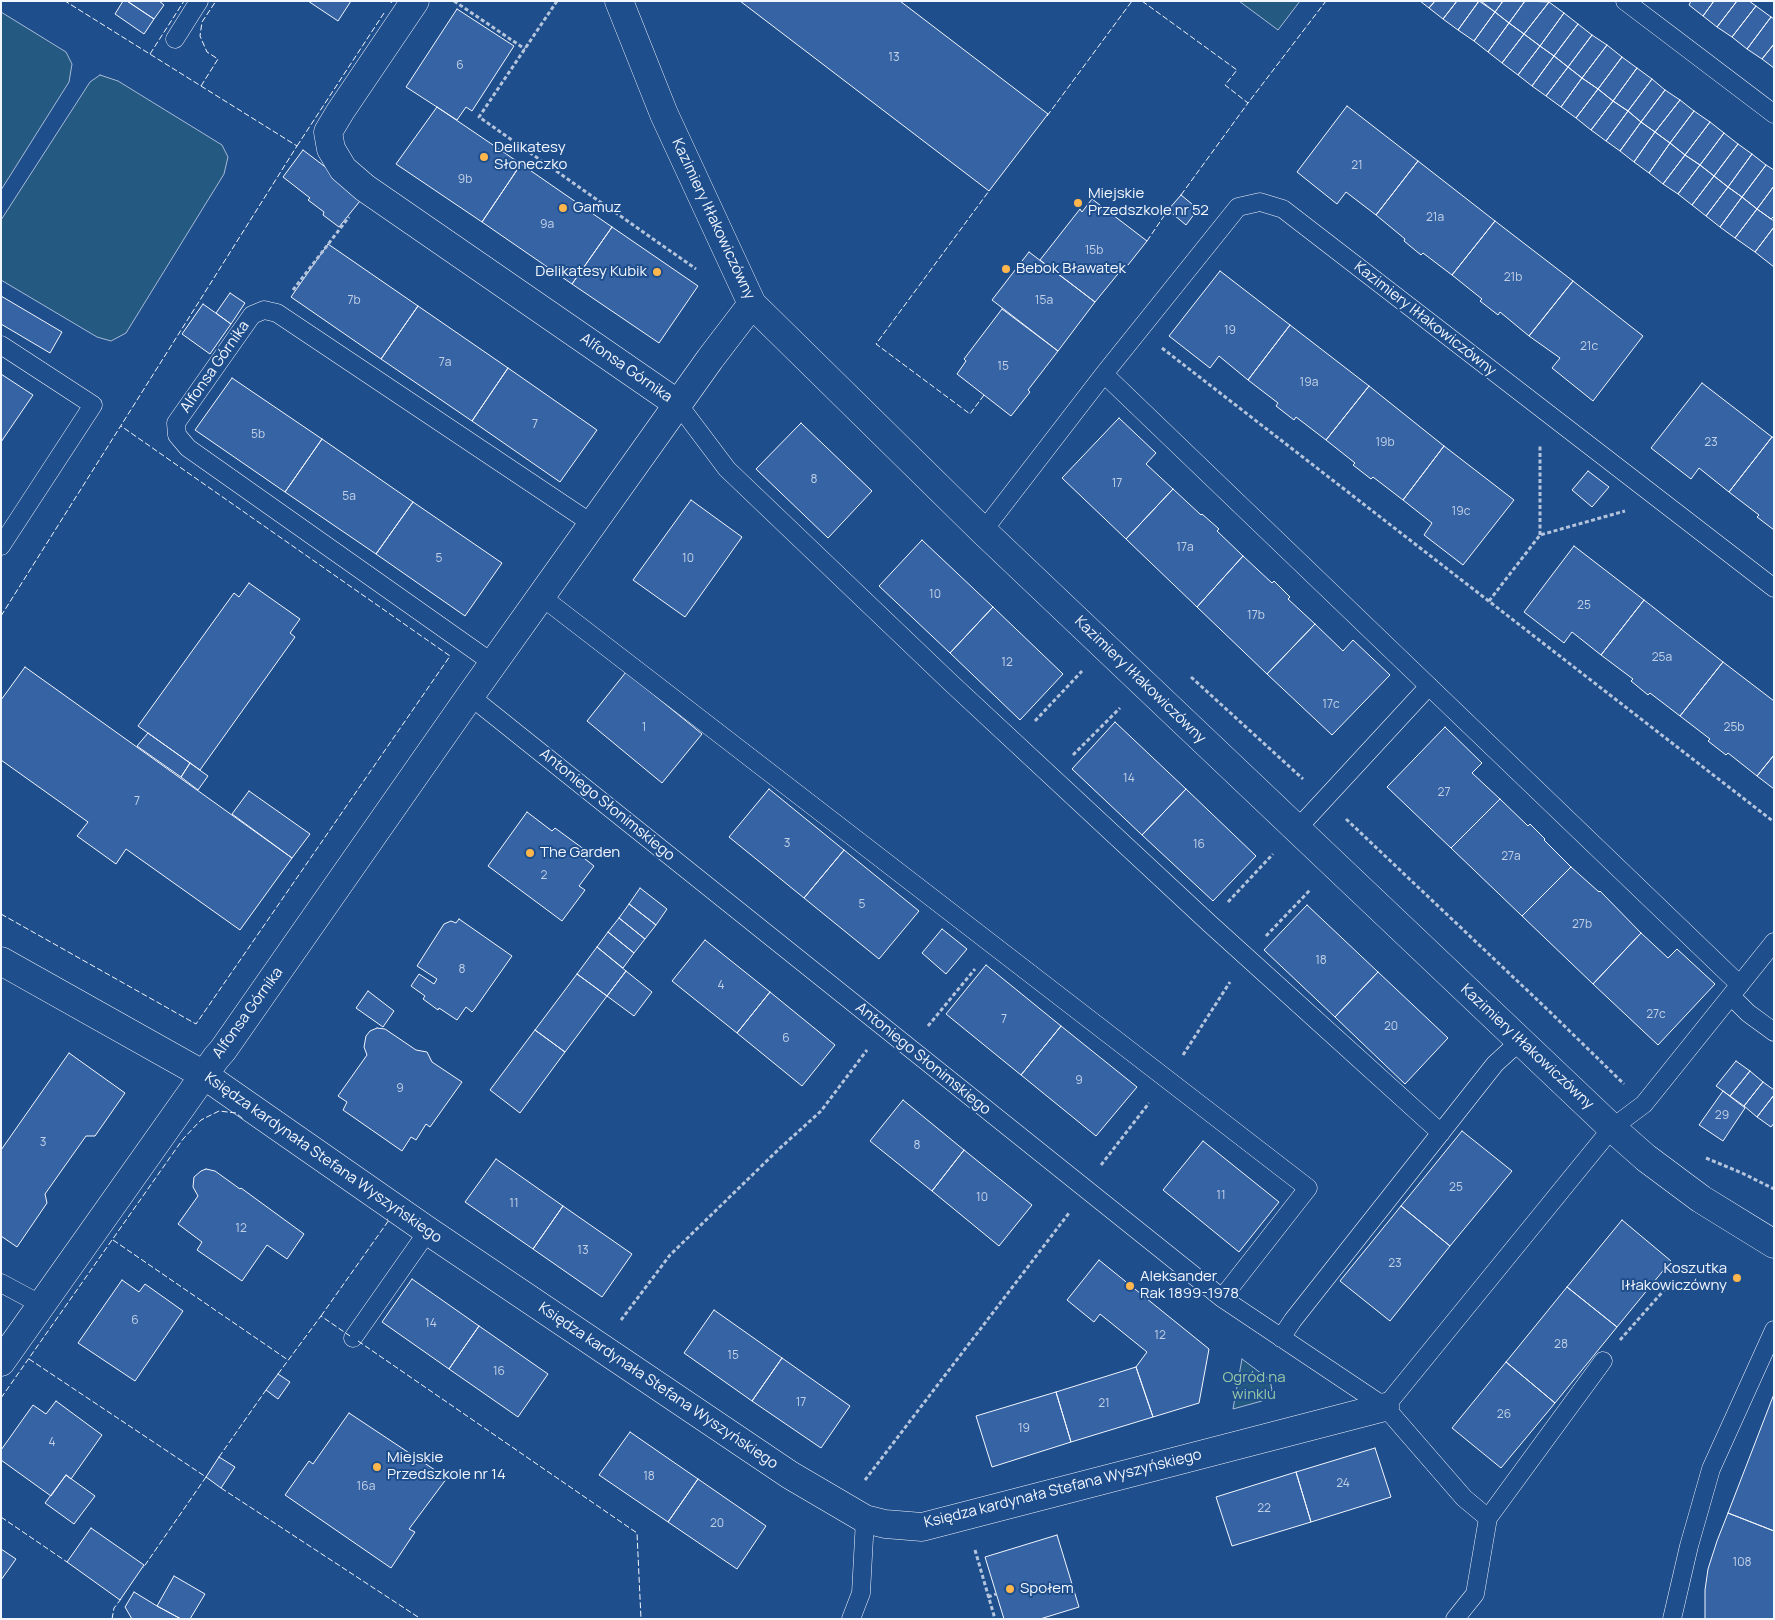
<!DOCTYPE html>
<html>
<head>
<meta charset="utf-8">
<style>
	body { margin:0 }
	#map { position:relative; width:1775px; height:1620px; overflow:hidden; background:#1f4e8c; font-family:Manrope,sans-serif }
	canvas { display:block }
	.frame { position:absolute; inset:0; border:2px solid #f2f6ff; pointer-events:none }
</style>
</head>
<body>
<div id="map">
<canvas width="1775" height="1620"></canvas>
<div class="frame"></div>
</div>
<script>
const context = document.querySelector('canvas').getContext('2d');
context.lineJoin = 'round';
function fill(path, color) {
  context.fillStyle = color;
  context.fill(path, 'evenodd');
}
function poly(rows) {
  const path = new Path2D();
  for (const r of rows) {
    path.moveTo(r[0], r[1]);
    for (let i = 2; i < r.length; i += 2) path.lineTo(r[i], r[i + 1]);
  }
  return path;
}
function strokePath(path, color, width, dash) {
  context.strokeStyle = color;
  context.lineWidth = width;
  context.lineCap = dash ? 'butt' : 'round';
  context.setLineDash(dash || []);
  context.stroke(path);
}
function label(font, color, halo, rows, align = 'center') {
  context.font = font + ' Manrope,sans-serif';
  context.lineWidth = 4;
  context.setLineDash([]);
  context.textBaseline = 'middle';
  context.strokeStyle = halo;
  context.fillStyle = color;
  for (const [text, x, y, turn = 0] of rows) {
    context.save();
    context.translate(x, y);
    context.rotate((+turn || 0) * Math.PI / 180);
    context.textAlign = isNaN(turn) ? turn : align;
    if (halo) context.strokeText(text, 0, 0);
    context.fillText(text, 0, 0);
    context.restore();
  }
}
const green = poly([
	[1239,1,1300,1,1278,30,1239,1],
	[1,12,66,52,72,64,69,82,1,190,1,12],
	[100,75,118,81,222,145,228,157,224,174,126,333,111,341,97,337,1,280,1,220,90,82,100,75],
	[1242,1359,1270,1380,1272,1390,1262,1401,1233,1409,1242,1359]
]);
const building = poly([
	[123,1,127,1,154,19,144,34,115,14,123,1],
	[127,1,159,1,164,5,154,19,127,1],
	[308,1,351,1,338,21,308,1],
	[740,1,900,1,1048,114,989,191,740,1],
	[1420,1,1435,1,1429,8,1420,1],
	[1435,1,1457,1,1443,19,1429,8,1435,1],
	[1457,1,1479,1,1458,30,1443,19,1457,1],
	[1479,1,1495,12,1474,41,1458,30,1479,1],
	[1481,1,1503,1,1495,12,1481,1],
	[1503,1,1525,1,1509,23,1495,12,1503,1],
	[1525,1,1549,2,1524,34,1509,23,1525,1],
	[1691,1,1714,1,1703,16,1689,5,1691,1],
	[1714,1,1737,1,1717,27,1703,16,1714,1],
	[1737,1,1749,1,1756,6,1732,37,1717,27,1737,1],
	[1549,2,1564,13,1540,46,1524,34,1549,2],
	[1756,6,1771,17,1747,49,1732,37,1756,6],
	[457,9,514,46,472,111,466,107,457,120,406,87,457,9],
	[1495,12,1509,23,1488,52,1474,41,1495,12],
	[1564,13,1578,24,1554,56,1540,46,1564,13],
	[1771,17,1774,19,1774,44,1762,59,1747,49,1771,17],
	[1509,23,1524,34,1502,63,1488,52,1509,23],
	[1578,24,1592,35,1568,67,1554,56,1578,24],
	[1524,34,1540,46,1518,75,1502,63,1524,34],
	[1592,35,1607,45,1582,78,1568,67,1592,35],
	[1774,44,1774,68,1762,59,1774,44],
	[1607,45,1622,57,1598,89,1582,78,1607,45],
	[1540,46,1554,56,1532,86,1518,75,1540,46],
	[1554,56,1568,67,1546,96,1532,86,1554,56],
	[1622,57,1637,68,1613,101,1598,89,1622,57],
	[1568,67,1582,78,1561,107,1546,96,1568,67],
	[1637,68,1652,79,1628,111,1613,101,1637,68],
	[1582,78,1598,89,1576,118,1561,107,1582,78],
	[1652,79,1665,90,1641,122,1628,111,1652,79],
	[1598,89,1613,101,1591,130,1576,118,1598,89],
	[1665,90,1680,100,1655,132,1641,122,1665,90],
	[1680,100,1694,111,1670,143,1655,132,1680,100],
	[1613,101,1628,111,1606,141,1591,130,1613,101],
	[1347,106,1418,161,1376,215,1346,192,1337,204,1297,172,1347,106],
	[437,107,521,164,482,222,396,164,437,107],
	[1628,111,1641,122,1620,151,1606,141,1628,111],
	[1694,111,1710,122,1685,155,1670,143,1694,111],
	[1641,122,1655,132,1634,162,1620,151,1641,122],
	[1710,122,1724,133,1700,165,1685,155,1710,122],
	[1655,132,1670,143,1649,173,1634,162,1655,132],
	[1724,133,1738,144,1714,176,1700,165,1724,133],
	[1670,143,1685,155,1663,184,1649,173,1670,143],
	[1738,144,1752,154,1728,187,1714,176,1738,144],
	[303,150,332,172,346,186,344,188,360,201,339,227,323,215,324,212,308,200,310,198,283,177,303,150],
	[1752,154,1766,165,1742,197,1728,187,1752,154],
	[1685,155,1700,165,1678,194,1663,184,1685,155],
	[1418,161,1495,221,1452,275,1423,253,1421,255,1404,241,1405,239,1376,215,1418,161],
	[521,164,612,227,572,284,482,222,521,164],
	[1700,165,1714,176,1692,205,1678,194,1700,165],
	[1766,165,1774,170,1774,186,1757,209,1742,197,1766,165],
	[1714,176,1728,187,1706,216,1692,205,1714,176],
	[1774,186,1774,216,1771,219,1757,209,1774,186],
	[1728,187,1742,197,1720,227,1706,216,1728,187],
	[1181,195,1198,209,1186,225,1168,210,1181,195],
	[1742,197,1757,209,1735,238,1720,227,1742,197],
	[1092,199,1147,241,1128,265,1126,264,1095,302,1040,260,1080,209,1082,212,1092,199],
	[1757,209,1774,221,1774,227,1755,252,1735,238,1757,209],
	[1495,221,1573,281,1529,336,1500,312,1498,315,1480,301,1482,299,1452,275,1495,221],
	[612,227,698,286,659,343,572,284,612,227],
	[1774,227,1774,267,1755,252,1774,227],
	[328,244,418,306,381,359,291,297,328,244],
	[1029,252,1095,302,1058,351,992,300,1029,252],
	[1220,271,1290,325,1248,380,1219,356,1210,368,1169,336,1220,271],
	[1573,281,1643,336,1593,401,1552,368,1560,358,1529,336,1573,281],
	[230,293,245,303,231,324,216,313,230,293],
	[1,296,62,332,50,353,1,324,1,296],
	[203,304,231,324,210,354,182,334,203,304],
	[418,306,508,368,472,421,381,359,418,306],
	[1002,309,1058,351,1028,390,1030,392,1011,416,957,374,966,361,964,359,1002,309],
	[1290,325,1369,386,1326,440,1296,417,1294,420,1276,406,1278,403,1248,380,1290,325],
	[508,368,597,430,560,482,472,421,508,368],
	[1,374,33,395,1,442,1,374],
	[232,378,322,439,285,492,195,430,232,378],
	[1702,383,1772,437,1729,492,1699,468,1691,479,1651,448,1702,383],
	[1369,386,1444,446,1403,500,1373,477,1371,479,1353,465,1355,463,1326,440,1369,386],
	[1119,418,1156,453,1146,464,1173,489,1126,539,1062,478,1119,418],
	[801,423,872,491,828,538,756,469,801,423],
	[1772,437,1774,438,1774,530,1757,517,1759,515,1729,492,1772,437],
	[322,439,413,502,376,554,285,492,322,439],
	[1444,446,1514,500,1463,565,1424,535,1432,523,1403,500,1444,446],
	[1588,471,1609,487,1592,507,1572,490,1588,471],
	[1173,489,1201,515,1202,514,1219,529,1217,531,1243,556,1197,607,1126,539,1173,489],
	[691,500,742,537,685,617,633,580,691,500],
	[413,502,502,563,465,616,376,554,413,502],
	[922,540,993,607,950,653,879,586,922,540],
	[1574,546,1644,600,1601,655,1572,632,1564,643,1524,612,1574,546],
	[1243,556,1272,583,1274,581,1290,597,1288,599,1315,624,1267,674,1197,607,1243,556],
	[249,583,300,619,290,633,295,637,200,770,138,726,234,593,239,597,249,583],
	[1644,600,1723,662,1680,716,1650,693,1648,695,1631,681,1633,679,1601,655,1644,600],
	[993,607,1063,674,1020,720,950,653,993,607],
	[1315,624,1343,651,1353,640,1390,675,1332,735,1267,674,1315,624],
	[1723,662,1774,701,1774,755,1757,776,1728,753,1726,755,1708,741,1710,739,1680,716,1723,662],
	[25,667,292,858,240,930,126,849,116,864,77,836,88,822,1,760,1,700,25,667],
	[626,672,702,734,662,783,587,721,626,672],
	[1115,722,1186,789,1142,835,1072,769,1115,722],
	[1445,727,1482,763,1472,773,1500,799,1451,848,1387,787,1445,727],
	[148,733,190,763,181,777,137,746,148,733],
	[1774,755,1774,789,1757,776,1774,755],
	[190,763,208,776,198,790,181,777,190,763],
	[769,789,844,850,804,898,729,837,769,789],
	[1186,789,1256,856,1213,901,1142,835,1186,789],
	[249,791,310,834,292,858,232,814,249,791],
	[1500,799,1528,826,1530,824,1545,839,1544,840,1571,867,1522,916,1451,848,1500,799],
	[527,812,552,831,555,828,585,850,580,855,594,866,579,886,585,890,562,921,488,866,527,812],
	[844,850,919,911,879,959,804,898,844,850],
	[1571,867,1599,892,1600,891,1641,933,1593,984,1522,916,1571,867],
	[640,888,667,909,656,925,629,904,640,888],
	[629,904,656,925,645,939,619,918,629,904],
	[1307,905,1378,972,1335,1017,1264,950,1307,905],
	[619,918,645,939,634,953,608,932,619,918],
	[459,919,512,956,474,1010,472,1012,466,1007,457,1020,439,1008,438,1010,423,999,425,996,411,986,419,974,434,984,437,979,417,966,444,924,451,921,456,923,459,919],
	[942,929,967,949,946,974,922,953,942,929],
	[608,932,634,953,623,968,597,947,608,932],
	[1641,933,1668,958,1677,949,1715,984,1658,1045,1593,984,1641,933],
	[705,940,770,992,737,1033,672,981,705,940],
	[597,947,626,971,607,996,577,974,597,947],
	[986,965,1061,1026,1021,1075,946,1014,986,965],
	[626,971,652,992,634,1016,607,996,626,971],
	[1378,972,1448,1038,1405,1084,1335,1017,1378,972],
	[577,974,607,996,565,1052,535,1030,577,974],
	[368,991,394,1011,383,1027,356,1008,368,991],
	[770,992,835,1045,802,1086,737,1033,770,992],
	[1061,1026,1137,1087,1096,1136,1021,1075,1061,1026],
	[377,1028,385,1029,416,1050,427,1052,432,1062,462,1082,430,1127,426,1124,416,1140,411,1137,402,1151,343,1110,347,1102,338,1096,367,1055,364,1047,366,1036,370,1031,377,1028],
	[535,1030,565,1052,520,1113,490,1090,535,1030],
	[69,1053,125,1093,95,1136,86,1136,45,1194,47,1203,17,1247,1,1236,1,1150,69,1053],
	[1736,1061,1750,1071,1730,1096,1716,1086,1736,1061],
	[1750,1071,1763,1082,1744,1106,1730,1096,1750,1071],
	[1763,1082,1774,1090,1774,1095,1757,1117,1744,1106,1763,1082],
	[1723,1091,1745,1108,1723,1141,1699,1125,1723,1091],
	[1774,1095,1774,1123,1771,1127,1757,1117,1774,1095],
	[903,1100,964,1150,932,1191,870,1141,903,1100],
	[1462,1131,1512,1171,1450,1246,1401,1206,1462,1131],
	[1203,1141,1279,1202,1239,1252,1163,1190,1203,1141],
	[964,1150,1032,1205,999,1246,932,1191,964,1150],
	[496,1159,563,1206,533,1249,465,1202,496,1159],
	[206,1169,215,1171,240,1189,241,1188,304,1234,287,1259,267,1245,242,1281,197,1250,202,1242,178,1224,198,1196,193,1187,194,1177,201,1171,206,1169],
	[563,1206,632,1254,602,1297,533,1249,563,1206],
	[1401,1206,1450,1246,1390,1321,1340,1281,1401,1206],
	[1622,1220,1671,1261,1617,1327,1567,1287,1622,1220],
	[1099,1260,1209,1349,1199,1403,1153,1417,1136,1367,1147,1352,1100,1314,1094,1322,1067,1300,1099,1260],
	[412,1279,479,1326,449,1369,382,1322,412,1279],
	[122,1280,139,1292,145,1284,183,1311,135,1381,78,1343,122,1280],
	[1567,1287,1617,1327,1555,1403,1506,1362,1567,1287],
	[714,1310,782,1358,752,1401,684,1353,714,1310],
	[479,1326,548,1374,518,1417,449,1369,479,1326],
	[782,1358,850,1406,821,1448,752,1401,782,1358],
	[1506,1362,1555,1403,1501,1468,1452,1428,1506,1362],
	[1136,1367,1153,1417,1071,1442,1056,1392,1136,1367],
	[278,1374,290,1382,278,1399,266,1390,278,1374],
	[1056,1392,1071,1442,992,1467,976,1416,1056,1392],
	[1774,1394,1774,1531,1728,1513,1774,1394],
	[56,1401,102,1435,71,1479,66,1475,51,1496,1,1460,1,1450,33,1405,46,1414,56,1401],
	[349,1413,447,1478,409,1529,415,1532,391,1568,285,1495,309,1461,313,1464,349,1413],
	[630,1432,698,1479,668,1522,599,1475,630,1432],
	[1375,1448,1391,1497,1311,1522,1296,1472,1375,1448],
	[219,1457,235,1467,221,1488,206,1477,219,1457],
	[1296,1472,1311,1522,1232,1546,1216,1497,1296,1472],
	[66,1475,95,1496,74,1524,45,1503,66,1475],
	[698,1479,766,1526,737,1569,668,1522,698,1479],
	[1728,1513,1774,1531,1774,1619,1705,1619,1705,1590,1708,1569,1717,1541,1728,1513],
	[91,1528,144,1565,120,1600,67,1562,91,1528],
	[1057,1535,1079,1607,1040,1619,1004,1619,985,1557,1057,1535],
	[1,1549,16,1559,1,1580,1,1549],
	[174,1576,205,1594,190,1619,181,1619,157,1606,174,1576],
	[134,1592,157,1606,181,1619,132,1619,125,1607,134,1592]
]);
const path = poly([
	[454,1,525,49],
	[557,1,479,117,696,269],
	[293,290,349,217],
	[1162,348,1774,822],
	[1540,535,1540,445],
	[1489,601,1540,535,1625,511],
	[1191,677,1303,779],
	[1035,721,1082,671],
	[1073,755,1120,708],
	[1346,819,1548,1010,1624,1084],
	[1228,902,1273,854],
	[1266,936,1310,890],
	[928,1026,975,969],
	[1183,1055,1230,982],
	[1706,1158,1742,1173,1774,1189],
	[1101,1165,1149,1103],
	[621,1320,670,1255,779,1149,821,1111,867,1050],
	[1620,1340,1665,1289],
	[865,1480,1069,1213],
	[975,1550,995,1619],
	[988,1597,996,1594]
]);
const lane = poly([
	[1625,1,1774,114],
	[175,39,199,1],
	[1,345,93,405,1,546],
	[1104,374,1740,985],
	[678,404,727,469,951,683,1209,923,1441,1133],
	[983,531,1104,374,1238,207,1260,202,1283,209,1774,588],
	[542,597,1308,1188,1222,1298],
	[494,664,188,448,177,435,176,423,252,315,264,310,277,313,594,525],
	[470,696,1222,1298,1385,1407,1464,1498,1488,1518],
	[1297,829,1429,686],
	[1731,996,1748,1013,1774,1032],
	[1,1283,42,1305],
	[353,1338,428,1231],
	[1281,1338,1293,1320,1495,1064,1520,1041],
	[1385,1407,1612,1128,1644,1104,1774,942],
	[851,1619,861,1593,865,1519],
	[1455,1619,1475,1594,1488,1518,1603,1361],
	[1672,1619,1689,1546,1711,1469,1774,1330]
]);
const street = poly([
	[415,1,340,112,328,132,331,149,343,169,365,188,678,404],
	[619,1,664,114,752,304,983,531,1612,1128,1646,1158,1701,1199,1774,1244],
	[1,961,204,1075,428,1231,790,1475,865,1519,885,1524,922,1527,1385,1407],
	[1,1362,216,1058,223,1050,470,696,710,359,752,304]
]);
const fence = poly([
	[1142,1,1237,70,1225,85,1248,103,1326,1],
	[391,3,392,1],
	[150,54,184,1],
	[201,86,218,59,207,52,200,36,202,22,216,1],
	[1047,116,1132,1],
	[297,146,384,13],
	[1181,195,1248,103],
	[1147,241,1168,210],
	[984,395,970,414,876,344,989,191],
	[1,616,297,146,65,1],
	[1,914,196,1024,450,656,121,426],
	[113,1240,288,1360],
	[321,1316,389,1220,387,1219],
	[358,1341,637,1533,641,1619],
	[29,1359,206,1477,143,1568],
	[278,1374,321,1316,350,1336],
	[1,1398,183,1139,201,1120,219,1111,236,1113,243,1119],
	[219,1457,266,1390],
	[221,1488,421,1619],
	[1,1517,67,1562],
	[112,1619,114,1608,121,1599]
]);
const markers = [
	[484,157,5,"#ffb74d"],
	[1078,203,5,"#ffb74d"],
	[563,208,5,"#ffb74d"],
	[1006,269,5,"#ffb74d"],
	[657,272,5,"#ffb74d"],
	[530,853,5,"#ffb74d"],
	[1737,1278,5,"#ffb74d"],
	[1130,1286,5,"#ffb74d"],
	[377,1467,5,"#ffb74d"],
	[1010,1589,5,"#ffb74d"]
];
const numberNames = [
	["13",894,58],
	["6",460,66],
	["21",1357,166],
	["9b",465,180],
	["21a",1435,218],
	["9a",547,225],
	["15b",1094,251],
	["21b",1513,278],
	["7b",354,301],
	["15a",1044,301],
	["19",1230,331],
	["21c",1589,347],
	["7a",445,363],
	["15",1003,367],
	["19a",1309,383],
	["7",535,425],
	["5b",258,435],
	["19b",1385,443],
	["23",1711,443],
	["8",814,480],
	["17",1117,484],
	["5a",349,497],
	["19c",1461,512],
	["17a",1185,548],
	["5",439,559],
	["10",688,559],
	["10",935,595],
	["25",1584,606],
	["17b",1256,616],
	["25a",1662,658],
	["12",1007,663],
	["17c",1331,705],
	["1",644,728],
	["25b",1734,728],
	["14",1129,779],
	["27",1444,793],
	["7",137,802],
	["3",787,844],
	["16",1199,845],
	["27a",1511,857],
	["2",544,876],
	["5",862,905],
	["27b",1582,925],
	["18",1321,961],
	["8",462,970],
	["4",721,986],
	["27c",1656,1015],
	["7",1004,1020],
	["20",1391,1027],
	["6",786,1039],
	["9",1079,1081],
	["9",400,1089],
	["29",1722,1116],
	["3",43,1143],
	["8",917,1146],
	["25",1456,1188],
	["11",1221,1196],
	["10",982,1198],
	["11",514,1204],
	["12",241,1229],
	["13",583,1251],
	["23",1395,1264],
	["6",135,1321],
	["14",431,1324],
	["12",1160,1336],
	["28",1561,1345],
	["15",733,1356],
	["16",499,1372],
	["17",801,1403],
	["21",1104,1404],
	["26",1504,1415],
	["19",1024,1429],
	["4",52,1443],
	["18",649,1477],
	["24",1343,1484],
	["16a",366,1487],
	["22",1264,1509],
	["20",717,1524],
	["108",1742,1563]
];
const poiNames = [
	["Delikatesy",494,148],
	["Słoneczko",494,165],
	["Miejskie",1088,194],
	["Przedszkole nr 52",1088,211],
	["Gamuz",573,208],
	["Bebok Bławatek",1016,269],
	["Delikatesy Kubik",647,272,"right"],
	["The Garden",540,853],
	["Koszutka",1727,1269,"right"],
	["Iłłakowiczówny",1727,1286,"right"],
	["Aleksander",1140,1277],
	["Rak 1899-1978",1140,1294],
	["Miejskie",387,1458],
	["Przedszkole nr 14",387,1475],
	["Społem",1020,1589]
];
const streetNames = [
	["Kazimiery Iłłakowiczówny",713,219,65],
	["Kazimiery Iłłakowiczówny",1425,319,38],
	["Alfonsa Górnika",215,367,-55],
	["Alfonsa Górnika",626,368,35],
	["Kazimiery Iłłakowiczówny",1140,680,44],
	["Antoniego Słonimskiego",607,805,39],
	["Alfonsa Górnika",248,1013,-54],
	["Kazimiery Iłłakowiczówny",1527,1047,43],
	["Antoniego Słonimskiego",923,1059,39],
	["Księdza kardynała Stefana Wyszyńskiego",323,1158,35],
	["Księdza kardynała Stefana Wyszyńskiego",658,1386,34],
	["Księdza kardynała Stefana Wyszyńskiego",1063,1489,-14]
];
const parkNames = [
	["Ogród na",1254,1378],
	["winklu",1254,1395]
];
fill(green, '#245a82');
strokePath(green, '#a8bbd7', 1);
fill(building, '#3563a3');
strokePath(building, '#f2f6ff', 1);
strokePath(lane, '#f2f6ff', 19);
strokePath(street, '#f2f6ff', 29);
strokePath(path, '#b3c4dc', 3, [4, 2.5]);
strokePath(lane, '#1f4e8c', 18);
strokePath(street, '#1f4e8c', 28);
strokePath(fence, '#f2f6ff', 1, [6, 2.5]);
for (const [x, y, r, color] of markers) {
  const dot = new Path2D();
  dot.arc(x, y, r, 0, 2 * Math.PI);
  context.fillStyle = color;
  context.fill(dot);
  strokePath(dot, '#1f4e8c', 2);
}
label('12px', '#c3d1e8', null, numberNames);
label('15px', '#f2f6ff', '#1f4e8c', poiNames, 'left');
label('15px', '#f2f6ff', '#1f4e8c', streetNames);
label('15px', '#97c8a6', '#1f4e8c', parkNames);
</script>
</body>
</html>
